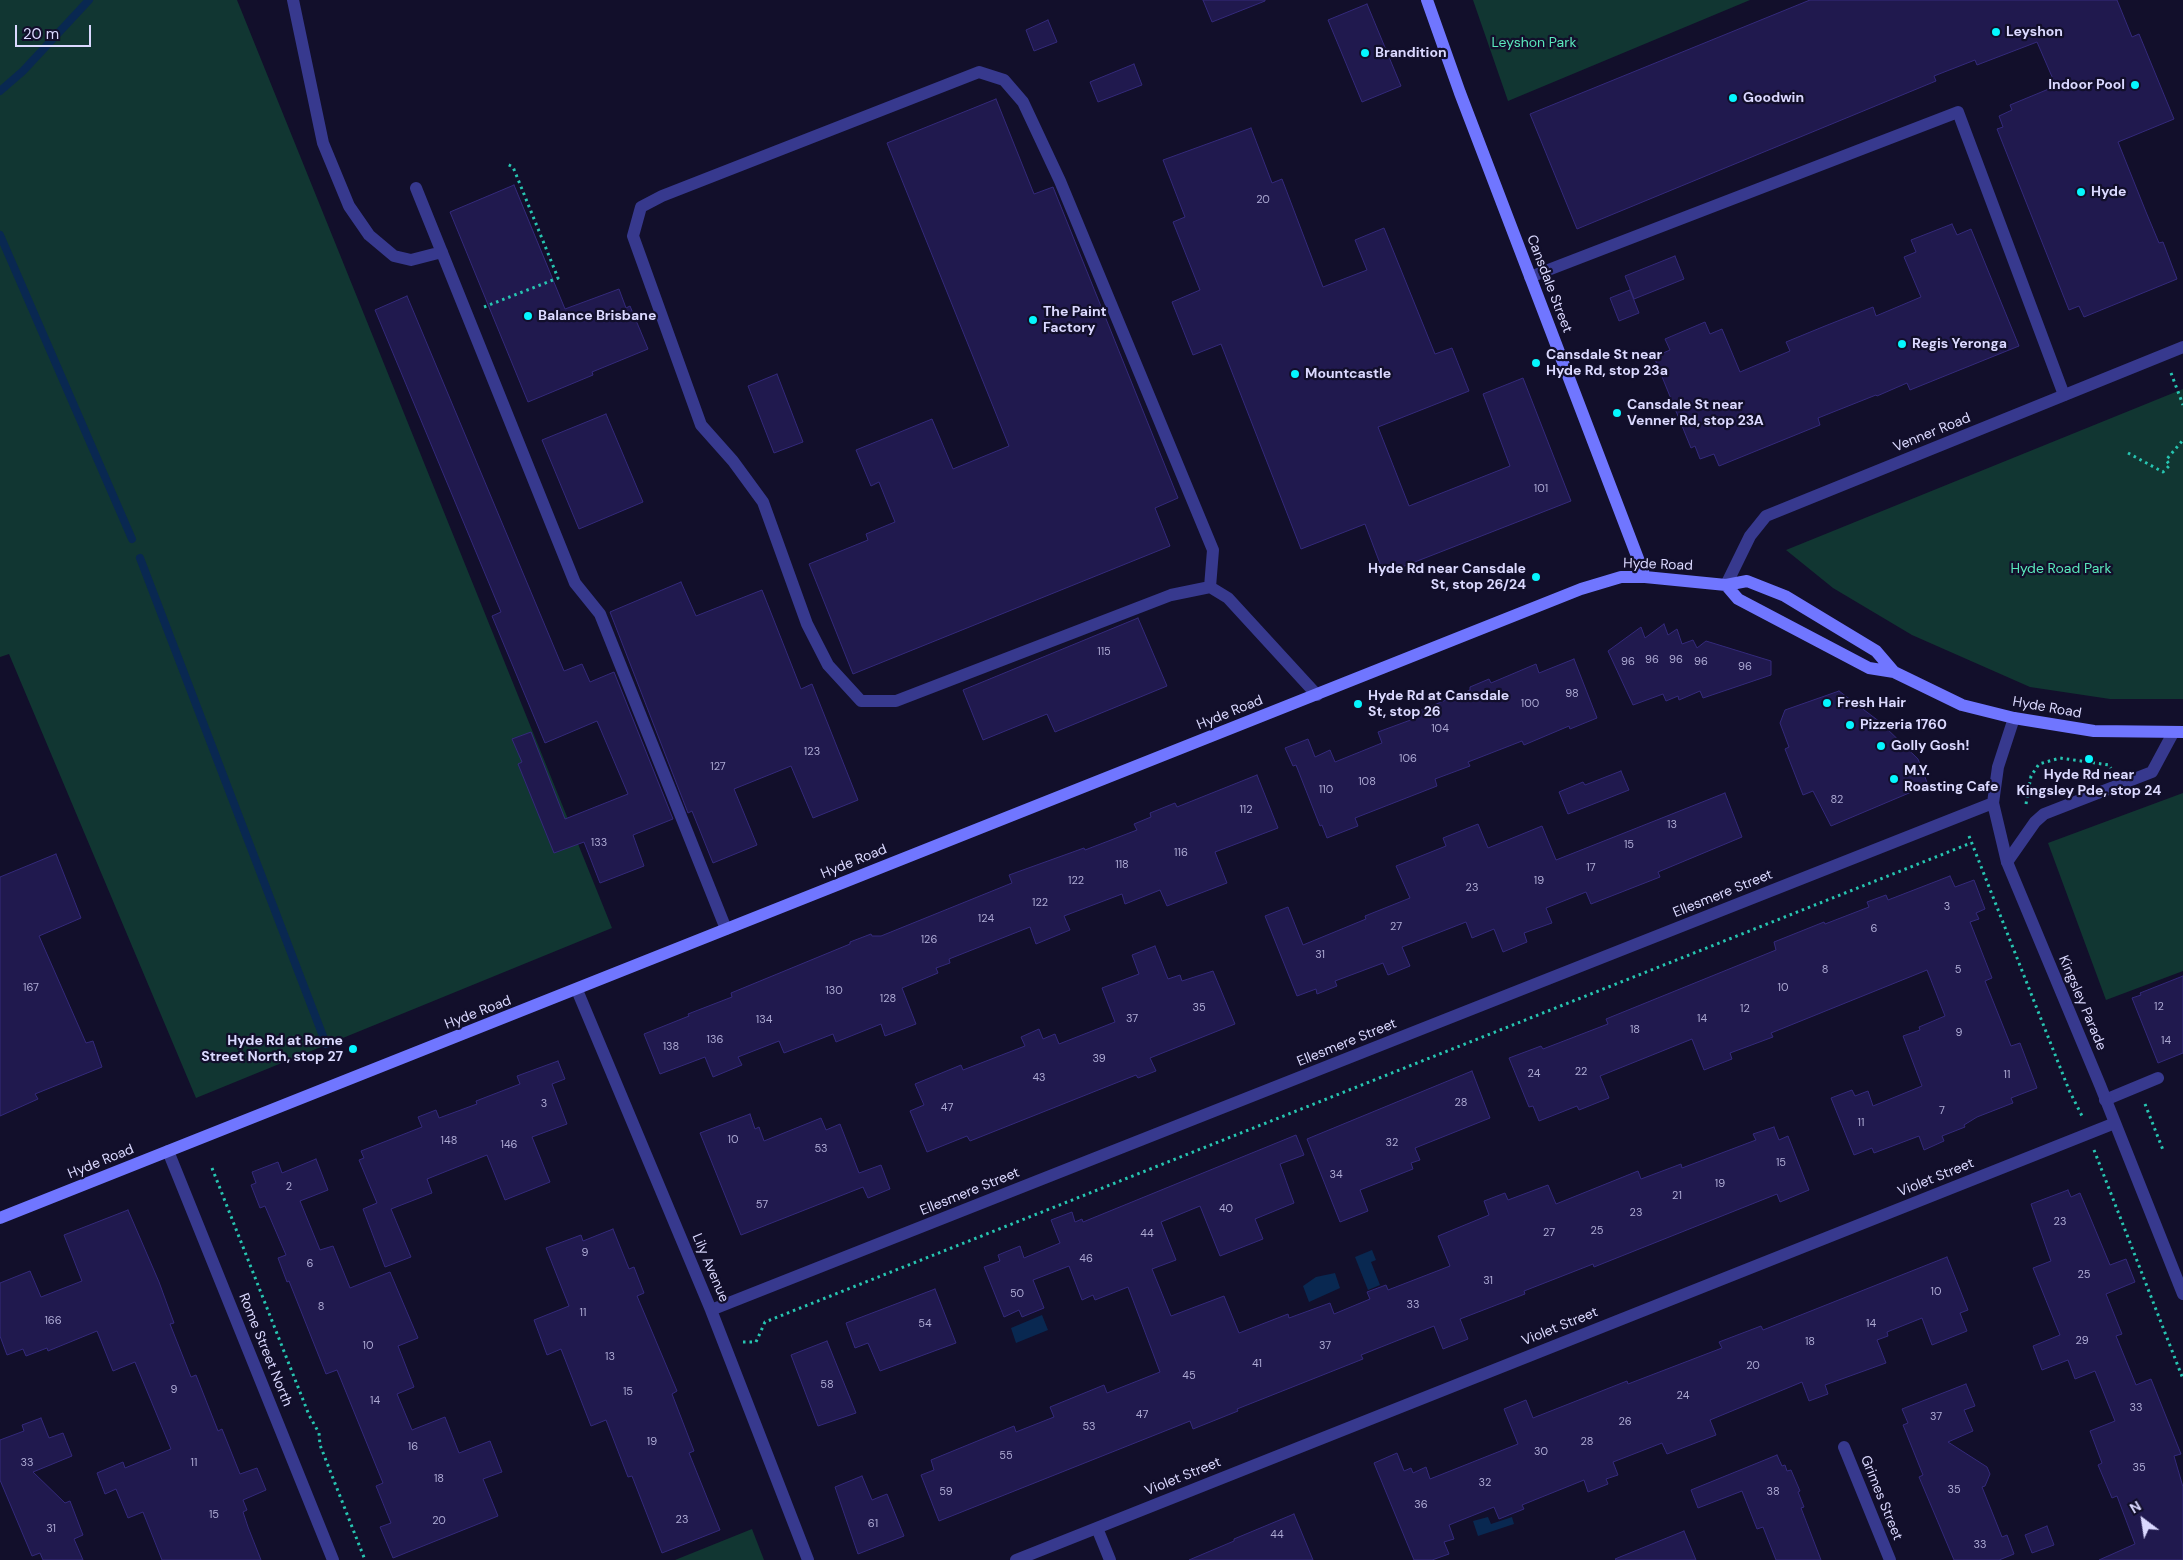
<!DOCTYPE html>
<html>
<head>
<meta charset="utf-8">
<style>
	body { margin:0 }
	#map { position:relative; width:2183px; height:1560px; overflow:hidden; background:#120f2b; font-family:"DM Sans",sans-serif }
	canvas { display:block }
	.north { position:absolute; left:2118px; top:1495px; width:50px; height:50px; -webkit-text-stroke:4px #120f2b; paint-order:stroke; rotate:329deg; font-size:14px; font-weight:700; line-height:20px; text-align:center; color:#dbd9ff }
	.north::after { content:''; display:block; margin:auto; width:18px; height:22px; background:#dbd9ff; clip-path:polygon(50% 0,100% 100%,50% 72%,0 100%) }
	.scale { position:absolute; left:15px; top:25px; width:76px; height:22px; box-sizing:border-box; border:2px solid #dbd9ff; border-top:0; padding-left:6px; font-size:15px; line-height:18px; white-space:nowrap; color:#dbd9ff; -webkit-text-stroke:4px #120f2b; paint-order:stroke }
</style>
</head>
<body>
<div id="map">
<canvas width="2183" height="1560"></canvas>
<div class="north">N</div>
<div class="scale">20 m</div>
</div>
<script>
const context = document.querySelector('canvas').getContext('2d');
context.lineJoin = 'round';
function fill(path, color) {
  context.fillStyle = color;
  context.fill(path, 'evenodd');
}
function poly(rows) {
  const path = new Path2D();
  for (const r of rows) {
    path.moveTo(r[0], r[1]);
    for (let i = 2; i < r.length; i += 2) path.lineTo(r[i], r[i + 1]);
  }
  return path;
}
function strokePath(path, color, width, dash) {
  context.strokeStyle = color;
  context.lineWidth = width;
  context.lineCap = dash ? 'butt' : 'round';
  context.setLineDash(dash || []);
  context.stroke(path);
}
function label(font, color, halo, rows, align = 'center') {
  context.font = font + ' "DM Sans",sans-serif';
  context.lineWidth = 4.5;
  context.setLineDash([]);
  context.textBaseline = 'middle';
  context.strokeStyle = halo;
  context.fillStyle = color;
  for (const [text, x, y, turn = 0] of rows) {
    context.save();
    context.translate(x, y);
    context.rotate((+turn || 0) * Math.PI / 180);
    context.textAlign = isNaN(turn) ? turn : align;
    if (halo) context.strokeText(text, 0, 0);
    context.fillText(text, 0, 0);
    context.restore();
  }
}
const green = poly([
	[0,0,237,0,612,928,196,1098,9,654,0,657],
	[1473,0,1750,0,1508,101],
	[2183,389,2183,699,2110,699,2030,687,1912,635,1833,588,1786,550],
	[2183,793,2183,971,2106,1000,2048,843],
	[752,1529,764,1560,675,1560]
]);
const water = poly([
	[1372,1250,1376,1260,1371,1262,1380,1285,1368,1290,1355,1257],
	[1335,1273,1340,1288,1309,1302,1303,1286,1316,1277],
	[1042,1315,1048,1330,1016,1343,1011,1328],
	[1488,1517,1491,1524,1512,1517,1514,1524,1478,1536,1473,1521]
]);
const stream = poly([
	[0,91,23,71,89,0],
	[0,235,132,539],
	[140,558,326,1044]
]);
const building = poly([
	[1203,0,1265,0,1265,1,1212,22,1203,0],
	[1810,0,2117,0,2132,37,2139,34,2174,119,2118,142,2146,212,2159,243,2163,242,2177,279,2084,317,2079,306,2069,310,1997,129,2003,127,1999,116,2012,110,2010,105,2056,86,2037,42,1977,65,1975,60,1934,76,1936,81,1577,229,1530,114,1810,0],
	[1367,4,1401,86,1362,102,1328,20,1367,4],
	[1048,20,1057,42,1034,51,1026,30,1048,20],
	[1134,64,1142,85,1098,102,1090,82,1134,64],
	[996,99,1034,194,1053,187,1178,498,1155,508,1170,546,853,674,809,564,868,540,866,534,895,522,879,482,871,486,856,450,932,419,953,469,1009,446,887,143,996,99],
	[1251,128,1272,183,1282,179,1323,287,1367,270,1355,240,1384,228,1435,354,1452,348,1469,391,1378,427,1409,506,1510,466,1483,394,1523,378,1571,501,1384,574,1365,524,1301,549,1221,344,1193,355,1172,302,1200,290,1173,222,1185,217,1163,160,1251,128],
	[514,185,565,309,619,289,626,308,630,306,648,349,592,372,593,375,528,402,450,212,514,185],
	[1952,224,1957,235,1971,229,2019,346,1910,390,1907,383,1877,396,1876,395,1818,418,1820,425,1719,466,1714,454,1700,459,1695,446,1691,448,1654,357,1670,350,1665,339,1705,322,1710,334,1722,329,1740,372,1790,351,1786,342,1825,326,1873,307,1876,316,1921,297,1904,257,1916,252,1911,240,1952,224],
	[1675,256,1684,279,1634,299,1625,276,1675,256],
	[1630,290,1639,313,1619,321,1610,298,1630,290],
	[407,296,564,671,582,664,590,682,614,672,673,819,633,835,644,866,600,883,584,842,554,853,518,764,522,762,512,739,531,732,565,819,628,794,597,721,545,743,492,616,501,612,375,310,407,296],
	[777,374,803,442,774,453,748,386,777,374],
	[606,414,643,502,579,529,542,440,606,414],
	[681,582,696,616,762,590,801,689,812,684,858,800,813,818,791,766,734,789,757,845,713,863,692,811,688,813,610,612,681,582],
	[1138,618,1167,686,1055,732,1047,714,983,740,963,690,1138,618],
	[1664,624,1668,635,1677,629,1682,644,1693,640,1697,648,1706,641,1771,661,1771,675,1703,698,1700,691,1679,700,1678,696,1666,701,1663,694,1633,705,1608,651,1641,627,1645,638,1664,624],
	[1574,659,1597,718,1570,729,1569,726,1524,745,1522,741,1468,762,1470,766,1435,779,1437,786,1355,818,1358,826,1327,838,1322,825,1320,826,1296,765,1293,766,1285,748,1308,739,1315,757,1330,750,1335,762,1382,743,1378,732,1416,718,1414,713,1466,692,1470,690,1470,687,1489,679,1491,683,1536,664,1539,673,1574,659],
	[1839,691,1880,722,1918,759,1928,785,1831,826,1813,791,1803,795,1785,749,1789,747,1780,723,1785,710,1839,691],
	[1621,771,1629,790,1568,814,1559,792,1583,782,1585,785,1621,771],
	[1257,775,1278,828,1215,852,1227,883,1167,906,1160,890,1125,904,1122,894,1064,916,1070,930,1036,944,1030,927,949,959,950,963,936,968,938,973,902,988,916,1024,885,1036,881,1024,836,1042,833,1034,784,1053,779,1041,738,1057,742,1065,713,1077,705,1057,660,1074,644,1034,689,1016,688,1014,732,997,731,993,850,944,850,942,871,934,872,936,881,936,1012,883,1009,875,1084,848,1085,850,1137,830,1134,824,1151,817,1150,813,1175,803,1177,807,1257,775],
	[1725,793,1742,837,1658,872,1660,877,1591,904,1586,892,1546,908,1552,923,1524,933,1527,942,1503,952,1494,929,1472,938,1466,922,1402,947,1410,966,1388,975,1383,963,1335,981,1337,986,1317,994,1316,989,1297,996,1265,916,1288,907,1303,945,1366,919,1365,916,1410,898,1396,866,1446,846,1443,838,1478,824,1488,848,1542,826,1556,860,1725,793],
	[56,854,81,918,39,936,86,1043,93,1041,102,1067,35,1094,38,1099,0,1116,0,877,56,854],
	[1950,876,1955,887,1974,880,1985,909,1976,913,1979,919,1970,922,1992,978,1985,981,2011,1046,2020,1043,2037,1088,2011,1098,2013,1103,1977,1117,1964,1125,1965,1127,1942,1136,1944,1141,1924,1150,1919,1136,1874,1153,1872,1148,1854,1155,1831,1098,1852,1090,1855,1096,1868,1091,1873,1106,1922,1086,1903,1036,1920,1030,1919,1027,1945,1016,1927,970,1771,1033,1773,1037,1730,1053,1732,1059,1704,1070,1692,1039,1600,1076,1609,1098,1579,1110,1577,1106,1539,1121,1533,1106,1529,1107,1509,1058,1541,1046,1543,1049,1608,1024,1606,1019,1776,950,1774,942,1824,922,1825,924,1869,907,1867,902,1886,895,1888,900,1950,876],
	[1155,946,1168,979,1180,975,1182,981,1213,971,1235,1024,1150,1058,1156,1071,1138,1078,1136,1075,970,1141,967,1136,927,1152,910,1111,924,1105,915,1084,961,1065,963,1070,1025,1046,1021,1037,1039,1029,1043,1039,1055,1034,1059,1044,1115,1022,1102,988,1139,974,1132,955,1155,946],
	[2183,976,2183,1053,2158,1063,2132,998,2141,995,2140,993,2183,976],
	[558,1061,565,1079,552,1084,567,1124,532,1137,550,1182,505,1200,487,1155,427,1179,432,1193,391,1209,411,1257,385,1267,363,1209,377,1203,359,1160,364,1158,361,1151,422,1127,418,1117,436,1110,439,1118,477,1104,476,1101,520,1084,517,1076,558,1061],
	[1472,1071,1490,1118,1415,1148,1420,1160,1411,1163,1413,1169,1360,1190,1368,1211,1340,1222,1307,1139,1472,1071],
	[750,1114,755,1129,759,1127,764,1141,821,1118,826,1130,840,1124,859,1173,881,1165,890,1189,868,1198,863,1187,741,1235,700,1133,750,1114],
	[1774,1127,1779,1140,1788,1136,1809,1190,1780,1202,1777,1194,1594,1267,1593,1264,1524,1291,1525,1294,1460,1319,1468,1339,1443,1349,1434,1326,1361,1355,1363,1359,1237,1409,1238,1411,1193,1429,1190,1421,939,1521,921,1475,934,1470,931,1460,1014,1426,1016,1432,1054,1417,1050,1407,1104,1385,1107,1393,1160,1372,1128,1287,1095,1300,1093,1295,1082,1300,1069,1266,1033,1280,1044,1308,1022,1317,1019,1310,1004,1317,984,1267,1000,1261,998,1255,1020,1246,1024,1258,1060,1243,1051,1220,1072,1212,1075,1222,1082,1219,1083,1222,1296,1135,1304,1155,1280,1164,1294,1203,1255,1219,1263,1239,1220,1256,1200,1206,1161,1222,1176,1260,1152,1269,1171,1316,1224,1296,1239,1333,1288,1314,1289,1318,1330,1303,1334,1314,1370,1299,1367,1292,1386,1285,1388,1290,1450,1266,1438,1236,1489,1215,1484,1201,1505,1193,1508,1200,1548,1185,1556,1204,1638,1171,1641,1179,1681,1164,1682,1168,1756,1140,1753,1134,1774,1127],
	[316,1159,328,1190,300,1201,320,1250,333,1246,350,1288,390,1272,418,1338,398,1346,414,1387,397,1394,412,1430,445,1417,459,1453,490,1441,502,1472,483,1479,498,1516,393,1558,380,1527,391,1523,376,1486,383,1483,337,1370,326,1374,289,1281,287,1282,278,1258,286,1255,265,1206,260,1208,251,1185,256,1183,252,1172,278,1162,282,1173,316,1159],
	[2068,1190,2071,1197,2080,1193,2110,1265,2126,1259,2135,1282,2106,1294,2122,1334,2116,1336,2136,1385,2151,1379,2181,1454,2174,1456,2183,1487,2183,1560,2099,1560,2135,1544,2117,1496,2112,1498,2098,1465,2102,1463,2090,1431,2115,1421,2095,1371,2075,1379,2068,1360,2042,1370,2033,1346,2060,1335,2033,1268,2051,1261,2031,1204,2068,1190],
	[128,1210,159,1282,174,1323,170,1324,191,1377,196,1375,218,1431,222,1429,240,1474,257,1468,266,1490,243,1500,247,1510,243,1512,248,1527,261,1560,162,1560,143,1512,128,1518,116,1489,105,1494,97,1473,123,1462,125,1468,171,1449,135,1362,113,1371,97,1331,48,1351,47,1348,26,1356,23,1349,7,1355,0,1336,0,1283,30,1271,41,1297,82,1281,64,1235,128,1210],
	[613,1229,629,1269,634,1267,644,1293,637,1296,677,1391,672,1394,694,1451,689,1453,720,1530,662,1553,632,1476,628,1477,606,1420,591,1426,561,1349,547,1355,534,1320,569,1306,546,1248,581,1235,583,1241,613,1229],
	[1947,1257,1968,1310,1960,1313,1967,1331,1932,1345,1922,1318,1887,1332,1888,1336,1877,1340,1886,1363,1825,1385,1828,1394,1809,1401,1802,1382,1710,1420,1716,1435,1667,1454,1662,1443,1613,1462,1618,1475,1606,1479,1608,1484,1588,1492,1584,1480,1522,1505,1524,1509,1499,1519,1494,1507,1449,1525,1454,1539,1444,1542,1449,1554,1432,1560,1414,1560,1374,1463,1397,1453,1404,1471,1411,1468,1413,1473,1426,1467,1430,1479,1518,1444,1504,1409,1526,1400,1533,1418,1627,1381,1628,1384,1722,1348,1719,1342,1761,1326,1763,1330,1947,1257],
	[935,1289,956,1343,880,1371,868,1343,855,1348,846,1323,935,1289],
	[827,1341,856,1413,818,1426,791,1355,827,1341],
	[1966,1384,1975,1406,1964,1410,1973,1431,1948,1442,1987,1467,1990,1474,1985,1486,1982,1487,2002,1537,2007,1535,2014,1554,1999,1560,1954,1560,1919,1477,1923,1475,1903,1425,1908,1423,1902,1409,1966,1384],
	[41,1418,49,1438,63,1433,72,1456,33,1472,65,1503,70,1501,83,1535,74,1539,83,1560,43,1560,40,1553,32,1556,0,1480,0,1440,24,1431,22,1425,41,1418],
	[1777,1455,1782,1466,1785,1465,1787,1471,1791,1470,1800,1491,1798,1492,1804,1507,1801,1508,1821,1560,1776,1560,1763,1527,1757,1529,1742,1491,1698,1508,1691,1490,1777,1455],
	[862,1476,872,1500,887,1494,904,1536,858,1554,835,1487,862,1476],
	[1294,1514,1313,1560,1189,1560,1234,1541,1234,1539,1294,1514],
	[2047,1526,2054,1545,2032,1553,2025,1535,2047,1526],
	[1684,1531,1696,1560,1616,1560,1615,1559,1684,1531]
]);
const path = poly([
	[484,307,558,278,513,167,507,164],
	[2171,373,2183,405],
	[2128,453,2163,472,2170,465,2166,460,2183,440],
	[2026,804,2031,776,2039,764,2060,758,2109,765,2111,768],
	[1969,836,2069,1090,2082,1116],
	[2145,1104,2163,1150],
	[2094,1150,2183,1379],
	[212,1168,309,1415,319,1433,320,1445,365,1560],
	[743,1342,756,1342,765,1322,1971,843]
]);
const lane = poly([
	[293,0,323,143,349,206,369,235,394,256,411,260,442,252],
	[416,188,575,583,600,614,726,929],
	[1530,277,1958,112,2064,395],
	[1210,587,1213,550,1060,181,1023,102,1004,80,979,72,662,196,641,207,633,236,701,425,733,461,763,502,807,624,828,665,861,701,896,701,1171,595,1210,587,1228,598,1317,695],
	[2007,862,2035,822,2044,814,2152,772,2173,733],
	[2105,1100,2158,1078]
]);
const street = poly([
	[1726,585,1750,536,1766,516,2183,347],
	[2014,718,1998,767,1993,803,2007,862,2100,1085,2183,1294],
	[577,990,711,1310,808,1560],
	[168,1151,333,1560],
	[711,1310,1993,803],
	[1844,1447,1890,1560],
	[1097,1528,1110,1560],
	[1016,1560,2115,1123]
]);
const secondary = poly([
	[1427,0,1460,93,1645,577],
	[1726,585,1738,599,1869,668,1894,672,1962,705,2014,718,2094,731,2183,732],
	[0,1218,1581,589,1621,577,1645,577,1726,585,1747,581,1785,596,1876,651,1894,672]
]);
const markers = [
	[1996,32,5,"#05f7ff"],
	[1365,53,5,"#05f7ff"],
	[2135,85,5,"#05f7ff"],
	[1733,98,5,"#05f7ff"],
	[2081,192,5,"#05f7ff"],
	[528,316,5,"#05f7ff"],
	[1033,320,5,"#05f7ff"],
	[1902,344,5,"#05f7ff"],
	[1536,363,5,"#05f7ff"],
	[1295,374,5,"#05f7ff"],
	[1617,413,5,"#05f7ff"],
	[1536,577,5,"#05f7ff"],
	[1827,703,5,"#05f7ff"],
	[1358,704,5,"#05f7ff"],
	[1850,725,5,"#05f7ff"],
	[1881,746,5,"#05f7ff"],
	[2089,759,5,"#05f7ff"],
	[1894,779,5,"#05f7ff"],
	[353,1049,5,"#05f7ff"]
];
const numberNames = [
	["20",1263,200],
	["101",1541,489],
	["115",1104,652],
	["96",1652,660],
	["96",1676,660],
	["96",1628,662],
	["96",1701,662],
	["96",1745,667],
	["98",1572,694],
	["100",1530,704],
	["104",1440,729],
	["123",812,752],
	["106",1408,759],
	["127",718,767],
	["108",1367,782],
	["110",1326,790],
	["82",1837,800],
	["112",1246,810],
	["13",1672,825],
	["133",599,843],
	["15",1629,845],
	["116",1181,853],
	["118",1122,865],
	["17",1591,868],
	["122",1076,881],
	["19",1539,881],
	["23",1472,888],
	["122",1040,903],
	["3",1947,907],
	["124",986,919],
	["27",1396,927],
	["6",1874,929],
	["126",929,940],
	["31",1320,955],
	["8",1825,970],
	["5",1958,970],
	["167",31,988],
	["10",1783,988],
	["130",834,991],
	["128",888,999],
	["12",2159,1007],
	["35",1199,1008],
	["12",1745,1009],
	["37",1132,1019],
	["14",1702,1019],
	["134",764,1020],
	["18",1635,1030],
	["9",1959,1033],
	["136",715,1040],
	["14",2166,1041],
	["138",671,1047],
	["39",1099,1059],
	["22",1581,1072],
	["24",1534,1074],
	["11",2007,1075],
	["43",1039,1078],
	["28",1461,1103],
	["3",544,1104],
	["47",947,1108],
	["7",1942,1111],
	["11",1861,1123],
	["10",733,1140],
	["148",449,1141],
	["32",1392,1143],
	["146",509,1145],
	["53",821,1149],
	["15",1781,1163],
	["34",1336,1175],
	["19",1720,1184],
	["2",289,1187],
	["21",1677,1196],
	["57",762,1205],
	["40",1226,1209],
	["23",1636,1213],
	["23",2060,1222],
	["25",1597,1231],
	["27",1549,1233],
	["44",1147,1234],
	["9",585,1253],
	["46",1086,1259],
	["6",310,1264],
	["25",2084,1275],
	["31",1488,1281],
	["10",1936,1292],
	["50",1017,1294],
	["33",1413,1305],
	["8",321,1307],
	["11",583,1313],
	["166",53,1321],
	["54",925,1324],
	["14",1871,1324],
	["29",2082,1341],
	["18",1810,1342],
	["10",368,1346],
	["37",1325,1346],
	["13",610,1357],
	["41",1257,1364],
	["20",1753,1366],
	["45",1189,1376],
	["58",827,1385],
	["9",174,1390],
	["15",628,1392],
	["24",1683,1396],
	["14",375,1401],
	["33",2136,1408],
	["47",1142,1415],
	["37",1936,1417],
	["26",1625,1422],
	["53",1089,1427],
	["19",652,1442],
	["28",1587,1442],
	["16",413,1447],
	["30",1541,1452],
	["55",1006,1456],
	["33",27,1463],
	["11",194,1463],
	["35",2139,1468],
	["18",439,1479],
	["32",1485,1483],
	["35",1954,1490],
	["59",946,1492],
	["38",1773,1492],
	["36",1421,1505],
	["15",214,1515],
	["23",682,1520],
	["20",439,1521],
	["61",873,1524],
	["31",51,1529],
	["44",1277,1535],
	["33",1980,1545]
];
const poiNames = [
	["Leyshon",2006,32],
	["Brandition",1375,53],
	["Indoor Pool",2125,85,"right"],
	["Goodwin",1743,98],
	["Hyde",2091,192],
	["The Paint",1043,312],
	["Factory",1043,328],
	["Balance Brisbane",538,316],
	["Regis Yeronga",1912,344],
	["Cansdale St near",1546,355],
	["Hyde Rd, stop 23a",1546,371],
	["Mountcastle",1305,374],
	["Cansdale St near",1627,405],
	["Venner Rd, stop 23A",1627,421],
	["Hyde Rd near Cansdale",1526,569,"right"],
	["St, stop 26/24",1526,585,"right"],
	["Hyde Rd at Cansdale",1368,696],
	["St, stop 26",1368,712],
	["Fresh Hair",1837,703],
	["Pizzeria 1760",1860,725],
	["Golly Gosh!",1891,746],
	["M.Y.",1904,771],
	["Roasting Cafe",1904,787],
	["Hyde Rd near",2089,775,"center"],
	["Kingsley Pde, stop 24",2089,791,"center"],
	["Hyde Rd at Rome",343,1041,"right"],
	["Street North, stop 27",343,1057,"right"]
];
const parkNames = [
	["Leyshon Park",1534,43],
	["Hyde Road Park",2061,569]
];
const streetNames = [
	["Cansdale Street",1549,284,69],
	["Venner Road",1932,433,-22],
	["Hyde Road",1658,565,2],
	["Hyde Road",2047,708,10],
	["Hyde Road",1230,713,-22],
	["Hyde Road",854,862,-22],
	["Ellesmere Street",1723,894,-22],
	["Kingsley Parade",2082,1003,67],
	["Hyde Road",478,1013,-21],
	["Ellesmere Street",1347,1043,-22],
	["Hyde Road",101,1162,-22],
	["Violet Street",1936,1178,-22],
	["Ellesmere Street",970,1192,-22],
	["Lily Avenue",710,1268,67],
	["Violet Street",1560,1327,-22],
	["Rome Street North",265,1350,68],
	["Violet Street",1183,1477,-22],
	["Grimes Street",1881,1498,68]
];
fill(green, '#113632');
fill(water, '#092851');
strokePath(stream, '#092851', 8);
fill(building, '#20194e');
strokePath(building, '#342a7b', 1);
strokePath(path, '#27c5b1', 3, [2.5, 4]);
strokePath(lane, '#37398e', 12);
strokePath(street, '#37398e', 12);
strokePath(secondary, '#7076ff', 12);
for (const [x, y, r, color] of markers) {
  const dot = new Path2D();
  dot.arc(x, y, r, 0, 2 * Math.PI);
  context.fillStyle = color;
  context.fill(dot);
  strokePath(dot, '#120f2b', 2);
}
label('11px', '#aca9d3', null, numberNames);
label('bold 14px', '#dbd9ff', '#120f2b', poiNames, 'left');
label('14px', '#5be9bc', '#120f2b', parkNames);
label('14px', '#dbd9ff', '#120f2b', streetNames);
</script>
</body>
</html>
